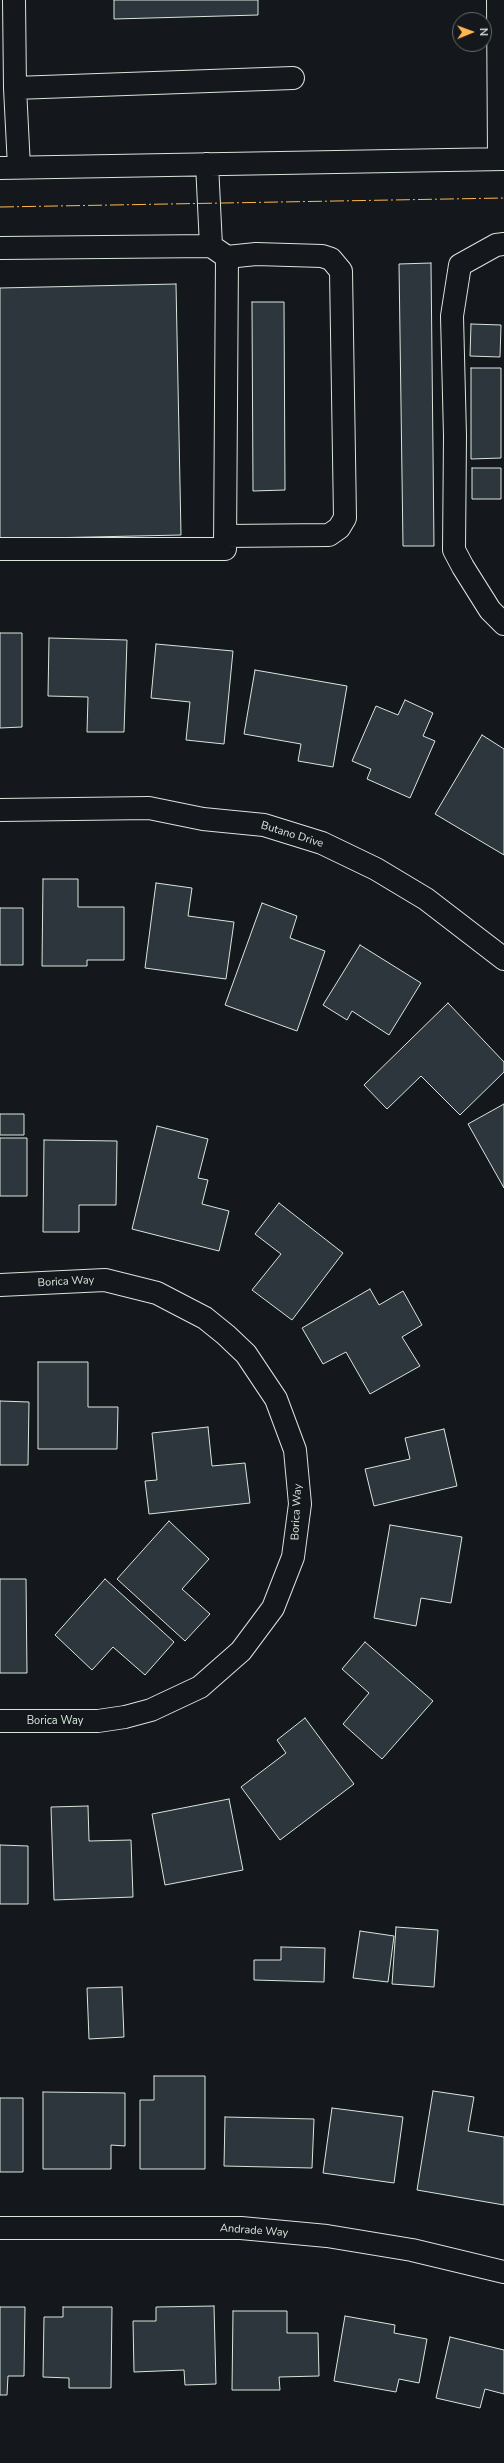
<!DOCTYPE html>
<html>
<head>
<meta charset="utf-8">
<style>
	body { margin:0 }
	#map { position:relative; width:504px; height:2463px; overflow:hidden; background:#14181c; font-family:"Nunito Sans",sans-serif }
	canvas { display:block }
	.north { position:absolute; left:452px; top:12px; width:40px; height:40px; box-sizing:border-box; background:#14181c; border:1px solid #626a69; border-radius:50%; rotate:89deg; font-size:11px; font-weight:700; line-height:16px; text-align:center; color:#d8e6dc }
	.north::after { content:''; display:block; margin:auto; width:14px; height:18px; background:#ffb74d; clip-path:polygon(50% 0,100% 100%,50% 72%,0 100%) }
</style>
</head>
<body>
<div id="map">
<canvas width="504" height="2463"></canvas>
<div class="north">N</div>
</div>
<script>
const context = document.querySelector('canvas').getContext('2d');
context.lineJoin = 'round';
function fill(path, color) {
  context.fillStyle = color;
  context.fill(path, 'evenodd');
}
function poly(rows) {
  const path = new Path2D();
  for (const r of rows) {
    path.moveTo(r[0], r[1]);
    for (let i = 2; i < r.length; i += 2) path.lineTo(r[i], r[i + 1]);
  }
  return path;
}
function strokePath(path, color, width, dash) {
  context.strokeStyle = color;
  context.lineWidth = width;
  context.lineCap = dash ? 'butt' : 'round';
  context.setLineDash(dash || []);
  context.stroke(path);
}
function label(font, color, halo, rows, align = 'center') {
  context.font = font + ' "Nunito Sans",sans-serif';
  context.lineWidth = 3;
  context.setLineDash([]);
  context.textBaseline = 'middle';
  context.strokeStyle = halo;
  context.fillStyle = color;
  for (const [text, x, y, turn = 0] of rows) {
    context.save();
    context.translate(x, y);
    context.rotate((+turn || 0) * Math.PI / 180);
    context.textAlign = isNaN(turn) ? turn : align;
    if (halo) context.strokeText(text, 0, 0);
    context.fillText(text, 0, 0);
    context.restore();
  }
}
const building = poly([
	[114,0,258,0,258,15,114,19,114,0],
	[431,263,434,546,403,546,399,264,431,263],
	[176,284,181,535,0,539,0,288,176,284],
	[252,302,284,302,285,490,253,491,252,302],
	[471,324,501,325,500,357,470,356,471,324],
	[471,368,501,368,501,458,471,459,471,368],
	[472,468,501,468,501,499,472,499,472,468],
	[0,633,22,633,22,727,0,728,0,633],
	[49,638,127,640,124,732,87,732,88,697,48,696,49,638],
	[156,644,233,651,224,744,186,740,190,702,151,698,156,644],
	[255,670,347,686,333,767,298,761,301,744,244,734,255,670],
	[405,700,433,713,423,736,435,741,410,798,367,779,371,769,352,761,376,706,398,715,405,700],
	[482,735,504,749,504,855,435,814,482,735],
	[43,879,78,879,78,907,124,907,124,960,87,960,87,966,42,966,43,879],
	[156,883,192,888,188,916,234,922,226,979,145,968,156,883],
	[262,903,297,916,290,938,325,951,297,1031,225,1005,262,903],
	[0,908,23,908,23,965,0,965,0,908],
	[360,945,421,983,389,1035,352,1011,347,1020,323,1005,360,945],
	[448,1003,504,1062,504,1072,460,1115,421,1076,387,1109,364,1085,448,1003],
	[504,1104,504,1188,468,1124,504,1104],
	[0,1114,24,1114,24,1135,0,1135,0,1114],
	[157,1126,208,1139,198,1178,208,1180,202,1204,229,1211,219,1251,132,1229,157,1126],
	[0,1138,27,1138,27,1196,0,1196,0,1138],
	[44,1140,117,1141,116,1205,79,1205,79,1232,43,1232,44,1140],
	[279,1203,343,1253,292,1320,252,1290,281,1254,255,1234,279,1203],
	[370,1289,379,1305,403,1291,422,1325,402,1337,420,1366,370,1394,346,1352,323,1364,302,1328,370,1289],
	[38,1362,88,1362,88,1407,118,1407,117,1449,38,1449,38,1362],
	[0,1401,29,1402,28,1465,0,1465,0,1401],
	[208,1427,212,1466,245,1463,250,1503,149,1514,145,1481,157,1480,152,1433,208,1427],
	[444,1429,457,1486,374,1506,365,1469,410,1459,405,1438,444,1429],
	[169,1521,209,1559,182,1589,210,1614,185,1641,117,1579,169,1521],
	[390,1525,462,1537,451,1603,421,1598,416,1626,374,1618,390,1525],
	[0,1579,26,1579,27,1673,0,1673,0,1579],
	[105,1579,174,1642,145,1675,113,1647,92,1670,55,1635,105,1579],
	[365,1642,433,1701,382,1759,343,1724,369,1693,342,1669,365,1642],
	[305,1718,354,1784,280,1840,241,1787,286,1753,277,1740,305,1718],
	[229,1799,243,1870,165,1885,152,1814,229,1799],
	[88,1806,89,1841,131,1840,133,1897,54,1900,51,1807,88,1806],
	[0,1845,28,1846,28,1904,0,1904,0,1845],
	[396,1927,438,1930,434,1987,392,1984,396,1927],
	[360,1931,394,1936,388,1982,353,1978,360,1931],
	[281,1947,325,1948,324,1982,254,1980,254,1960,281,1960,281,1947],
	[122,1987,124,2037,89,2039,87,1988,122,1987],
	[154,2076,205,2076,205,2169,140,2169,140,2100,154,2100,154,2076],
	[433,2091,474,2097,468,2131,504,2137,504,2205,417,2190,433,2091],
	[43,2092,125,2093,125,2146,111,2145,111,2169,43,2169,43,2092],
	[0,2098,23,2098,23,2172,0,2172,0,2098],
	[332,2108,403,2117,394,2183,323,2173,332,2108],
	[225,2117,314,2119,312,2168,224,2166,225,2117],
	[214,2306,216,2384,185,2385,184,2370,134,2372,133,2321,156,2321,156,2307,214,2306],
	[0,2307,25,2307,24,2376,8,2376,7,2395,0,2395,0,2307],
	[63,2307,112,2307,111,2388,69,2388,69,2378,43,2377,44,2317,63,2317,63,2307],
	[233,2311,287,2311,287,2333,318,2333,319,2376,279,2377,280,2390,232,2390,233,2311],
	[345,2316,395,2325,394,2333,427,2339,419,2383,399,2379,396,2392,334,2381,345,2316],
	[450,2337,504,2350,504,2394,485,2389,480,2408,436,2398,450,2337]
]);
const minor = poly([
	[14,0,15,88],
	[498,0,499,159],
	[207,164,211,246,227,257,256,254,322,256,331,259,341,271,345,518,339,528,329,535,225,536],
	[19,167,15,88,293,78],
	[0,168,504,159],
	[504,244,496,245,460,265,452,316,455,436,454,550,463,567,490,610,504,624],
	[0,248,211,246],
	[0,549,225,549,227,257],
	[0,810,149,808,203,819,264,825,322,843,376,869,426,899,504,959],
	[0,1285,105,1280,157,1293,205,1318,226,1335,246,1354,276,1399,295,1450,300,1504,293,1557,273,1608,241,1651,200,1687,151,1710,125,1717,98,1721,0,1721],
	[0,2228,241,2228,327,2236,412,2250,504,2272]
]);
const power = poly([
	[0,207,504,198]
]);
const streetNames = [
	["Butano Drive",292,835,17],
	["Borica Way",66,1282,-3],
	["Borica Way",297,1512,-87],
	["Borica Way",55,1721],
	["Andrade Way",254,2231,4]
];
fill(building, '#2c363c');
strokePath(building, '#d8e6dc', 1);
strokePath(minor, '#d8e6dc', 24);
strokePath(minor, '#14181c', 22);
strokePath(power, '#ffb74d', 1, [14, 3, 2, 3]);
label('11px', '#d8e6dc', '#14181c', streetNames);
</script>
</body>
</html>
